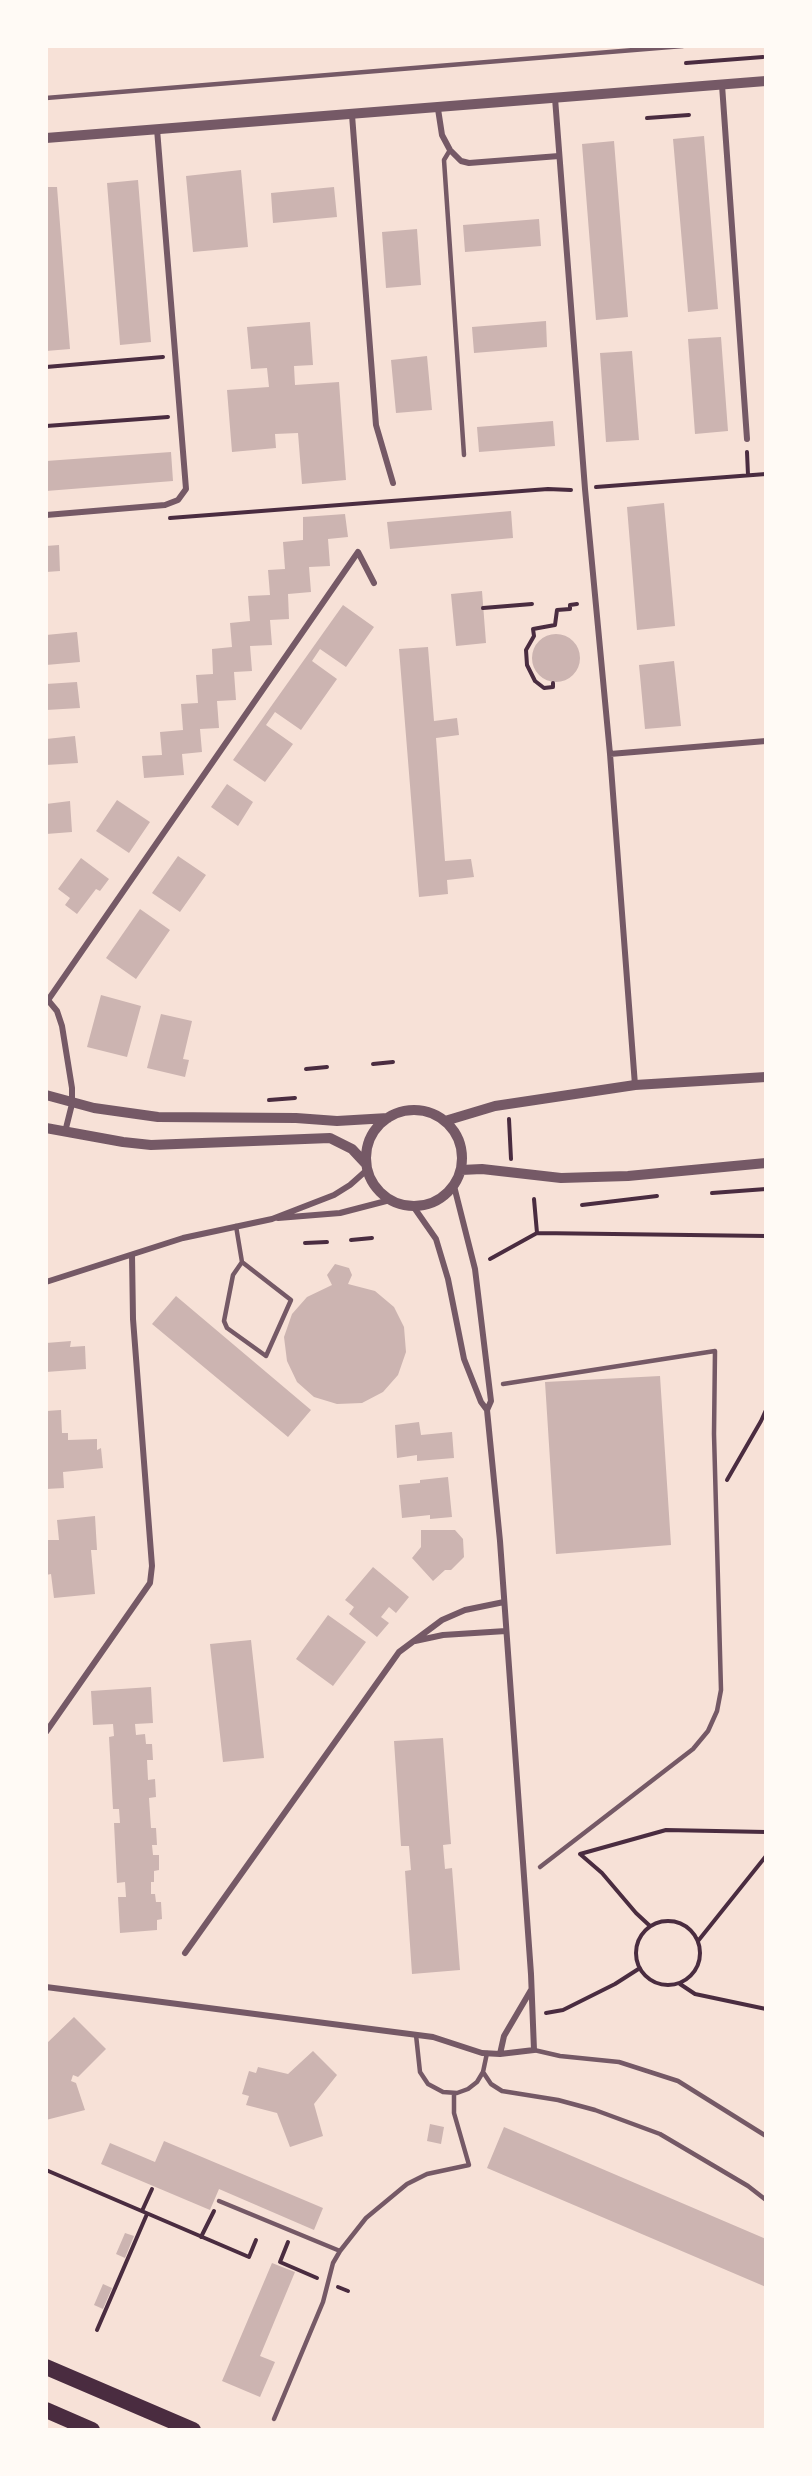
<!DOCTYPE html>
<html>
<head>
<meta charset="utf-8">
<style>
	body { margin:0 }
	#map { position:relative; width:812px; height:2476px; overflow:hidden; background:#f7e1d7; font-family:"Roboto Condensed",sans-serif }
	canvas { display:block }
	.frame { position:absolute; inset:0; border:48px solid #fffaf5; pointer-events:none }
</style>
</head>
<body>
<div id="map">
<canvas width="812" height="2476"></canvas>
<div class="frame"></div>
</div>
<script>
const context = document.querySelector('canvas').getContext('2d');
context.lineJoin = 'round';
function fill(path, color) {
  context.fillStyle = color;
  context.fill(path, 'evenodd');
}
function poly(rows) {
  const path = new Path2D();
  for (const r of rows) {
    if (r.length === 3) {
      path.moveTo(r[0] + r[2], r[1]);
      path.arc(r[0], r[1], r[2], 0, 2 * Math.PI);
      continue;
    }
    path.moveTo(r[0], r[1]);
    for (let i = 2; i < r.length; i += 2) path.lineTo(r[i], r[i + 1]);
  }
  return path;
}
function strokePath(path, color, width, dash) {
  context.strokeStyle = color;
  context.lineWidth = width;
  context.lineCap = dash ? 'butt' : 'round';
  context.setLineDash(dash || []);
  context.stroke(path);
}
const building = poly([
	[704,136,718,309,688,312,673,139],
	[614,141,628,317,596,320,582,144],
	[241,170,248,247,193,252,186,176],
	[138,180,151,342,120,345,107,183],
	[46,187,57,187,70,349,46,351],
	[334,187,337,217,273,223,271,193],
	[539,219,541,246,465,252,463,225],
	[417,229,421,285,386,288,382,232],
	[546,321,547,347,474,353,472,327],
	[310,322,313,365,294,366,295,385,339,382,346,480,302,484,298,433,275,434,276,448,232,452,227,390,269,387,267,368,251,369,247,327],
	[721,337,728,431,695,434,688,339],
	[632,351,639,440,606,442,600,353],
	[427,356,432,410,396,413,391,360],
	[553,421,555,446,479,452,477,427],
	[171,452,173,481,46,491,46,461],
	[664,503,675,626,637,630,627,507],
	[511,511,513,538,390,549,387,522],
	[345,514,348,537,328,539,330,566,309,567,311,592,288,594,289,619,270,620,272,645,250,646,252,671,234,672,236,700,217,701,219,728,200,729,202,752,182,754,184,775,144,778,142,756,162,755,160,732,183,730,181,704,198,703,196,675,213,674,212,649,232,647,230,623,250,621,248,596,270,595,268,570,285,569,283,542,303,540,303,517],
	[59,545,60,571,46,572,46,546],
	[482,591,486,643,456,646,451,594],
	[343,605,374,627,346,667,320,649,312,661,337,679,301,730,275,712,266,725,293,744,265,782,233,760],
	[77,632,80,662,46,665,46,635],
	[556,658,24],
	[428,647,434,721,457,718,459,735,436,738,445,861,471,859,474,877,447,880,448,894,419,897,399,649],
	[674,661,681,726,645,729,639,665],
	[77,682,80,708,46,710,46,684],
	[75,736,78,763,46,765,46,739],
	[227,784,253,802,238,826,211,807],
	[117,800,150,822,129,853,96,831],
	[70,801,72,832,46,834,46,804],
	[178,856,206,875,180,912,152,893],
	[81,858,109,879,100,891,96,889,77,914,65,905,70,898,58,889],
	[140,909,170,930,136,979,106,958],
	[101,995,141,1006,127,1057,87,1047],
	[161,1014,192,1021,183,1059,189,1060,185,1077,147,1068],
	[335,1264,349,1268,352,1275,348,1284,375,1291,394,1307,404,1327,406,1352,398,1375,383,1392,362,1403,337,1404,314,1397,297,1382,287,1361,284,1337,292,1314,307,1297,332,1285,327,1275],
	[176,1296,311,1410,288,1437,152,1324],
	[71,1341,70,1347,85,1346,86,1369,46,1372,46,1343],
	[660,1376,671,1545,556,1554,545,1382],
	[61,1410,62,1433,68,1433,68,1440,97,1439,97,1450,101,1448,103,1468,63,1472,64,1488,46,1489,46,1411],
	[419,1422,421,1435,452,1432,454,1458,417,1461,417,1455,397,1458,395,1425],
	[448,1477,452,1517,430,1519,430,1515,402,1518,399,1485,420,1483,420,1480],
	[95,1516,97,1550,91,1550,95,1594,54,1598,51,1574,46,1575,46,1540,59,1540,57,1520],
	[421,1530,455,1530,463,1539,464,1557,451,1570,445,1570,433,1581,412,1558,421,1547],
	[373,1567,409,1597,396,1613,389,1607,381,1617,389,1623,377,1637,349,1614,354,1607,345,1600],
	[328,1615,366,1642,333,1686,296,1659],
	[251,1640,264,1758,223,1762,210,1644],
	[151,1687,153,1723,135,1724,136,1735,145,1734,146,1744,152,1744,153,1760,147,1760,148,1780,155,1779,156,1797,149,1798,151,1828,156,1828,157,1845,152,1845,153,1855,159,1855,159,1870,154,1871,154,1882,151,1882,151,1894,155,1894,156,1902,161,1902,162,1919,157,1920,157,1930,120,1933,118,1897,126,1897,125,1882,117,1883,114,1823,120,1823,119,1809,113,1809,109,1737,114,1736,113,1724,93,1725,91,1691],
	[443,1738,451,1844,443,1845,445,1869,452,1868,460,1970,412,1974,405,1871,411,1870,409,1846,401,1846,394,1741],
	[74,2017,106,2049,78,2077,73,2075,71,2081,76,2083,85,2110,46,2120,46,2044],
	[313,2051,337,2075,314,2104,323,2136,290,2147,277,2113,246,2105,249,2096,242,2094,249,2071,256,2073,258,2067,288,2074],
	[430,2124,444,2127,441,2144,427,2141],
	[504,2127,766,2239,766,2287,487,2168],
	[164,2141,323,2208,314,2230,219,2189,210,2210,101,2164,110,2143,155,2162],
	[125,2233,134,2236,125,2258,116,2254],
	[272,2263,295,2272,260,2356,275,2362,260,2397,222,2381],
	[103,2284,112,2288,103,2309,94,2305]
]);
const path = poly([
	[686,63,763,57],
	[647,118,689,115],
	[46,367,163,357],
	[46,426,168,417],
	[747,452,748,475],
	[596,487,766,474],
	[170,518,548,489,571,490],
	[483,608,532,604],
	[553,683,553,687,544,688,535,681,527,665,526,650,534,636,533,629,555,625,557,610,570,609,570,605,577,604],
	[373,1064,393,1062],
	[306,1069,327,1067],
	[269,1100,295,1098],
	[509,1119,511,1159],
	[712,1193,766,1189],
	[534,1199,537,1233],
	[582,1205,657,1196],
	[351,1240,372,1238],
	[305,1243,327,1242],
	[490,1259,537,1233,766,1236],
	[727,1480,761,1421,766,1410],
	[580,1854,666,1830,766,1832],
	[580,1854,602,1873,636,1913,650,1926],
	[668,1953,32],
	[698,1941,766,1856],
	[680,1984,695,1994,766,2009],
	[546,2013,563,2010,615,1984,640,1968],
	[46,2170,249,2257,256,2240],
	[142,2211,152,2189],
	[201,2237,214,2211],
	[288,2242,280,2262,317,2278],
	[338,2287,348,2291],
	[97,2330,147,2214]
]);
const service = poly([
	[46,98,683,46],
	[450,150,444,160,464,455],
	[236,1226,242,1262,291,1300,266,1356,227,1328,224,1321,233,1275,242,1262],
	[503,1384,715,1351,714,1434,721,1690,717,1711,708,1731,693,1749,540,1867],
	[416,2035,420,2072,428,2084,443,2092,457,2093,468,2089,477,2082,483,2072,487,2053],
	[534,2050,560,2056,619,2062,678,2081,766,2136],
	[483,2072,491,2084,502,2091,558,2100,595,2110,660,2134,748,2186,766,2200],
	[219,2201,340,2251,366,2218,407,2184,427,2174,469,2165,454,2113,454,2093],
	[274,2419,323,2302,333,2263,340,2251]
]);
const minor = poly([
	[722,85,747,439],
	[555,98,585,489,610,754,635,1085],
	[438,109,442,135,450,150,461,161,469,163,559,156],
	[352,115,376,425,393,483],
	[46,515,165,505,178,500,186,489,157,129],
	[610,754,766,741],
	[47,999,57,1011,62,1026,72,1088,72,1104,65,1132],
	[46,1003,358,552,374,583],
	[413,1206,436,1239,448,1279,464,1359,481,1402,487,1410],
	[278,1218,340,1213,390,1200],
	[46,1282,183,1238,272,1219,334,1195,350,1185,368,1169],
	[415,1641,443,1635,506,1631],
	[46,1732,150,1583,152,1566,133,1319,132,1255],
	[185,1953,399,1652,442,1620,465,1610,504,1602],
	[46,1987,433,2037,482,2053,500,2054,534,2050,531,1974,500,1541,487,1410,491,1401,475,1269,454,1186],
	[500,2054,504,2036,531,1990]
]);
const tertiary = poly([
	[46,138,766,81],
	[46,1095,94,1108,158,1117,296,1118,337,1121,388,1118],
	[414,1158,48],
	[445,1121,495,1106,635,1085,766,1077],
	[46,1128,123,1142,151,1145,330,1138,352,1149,366,1164],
	[461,1170,482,1169,561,1178,628,1176,766,1163]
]);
const trunk = poly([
	[46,2367,193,2430],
	[46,2410,92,2430]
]);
fill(building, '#ccb4b1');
strokePath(path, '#4a2c40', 4);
strokePath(service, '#755966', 4.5);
strokePath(minor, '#755966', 6);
strokePath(tertiary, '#755966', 10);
strokePath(trunk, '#4a2c40', 16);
</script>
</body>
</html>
